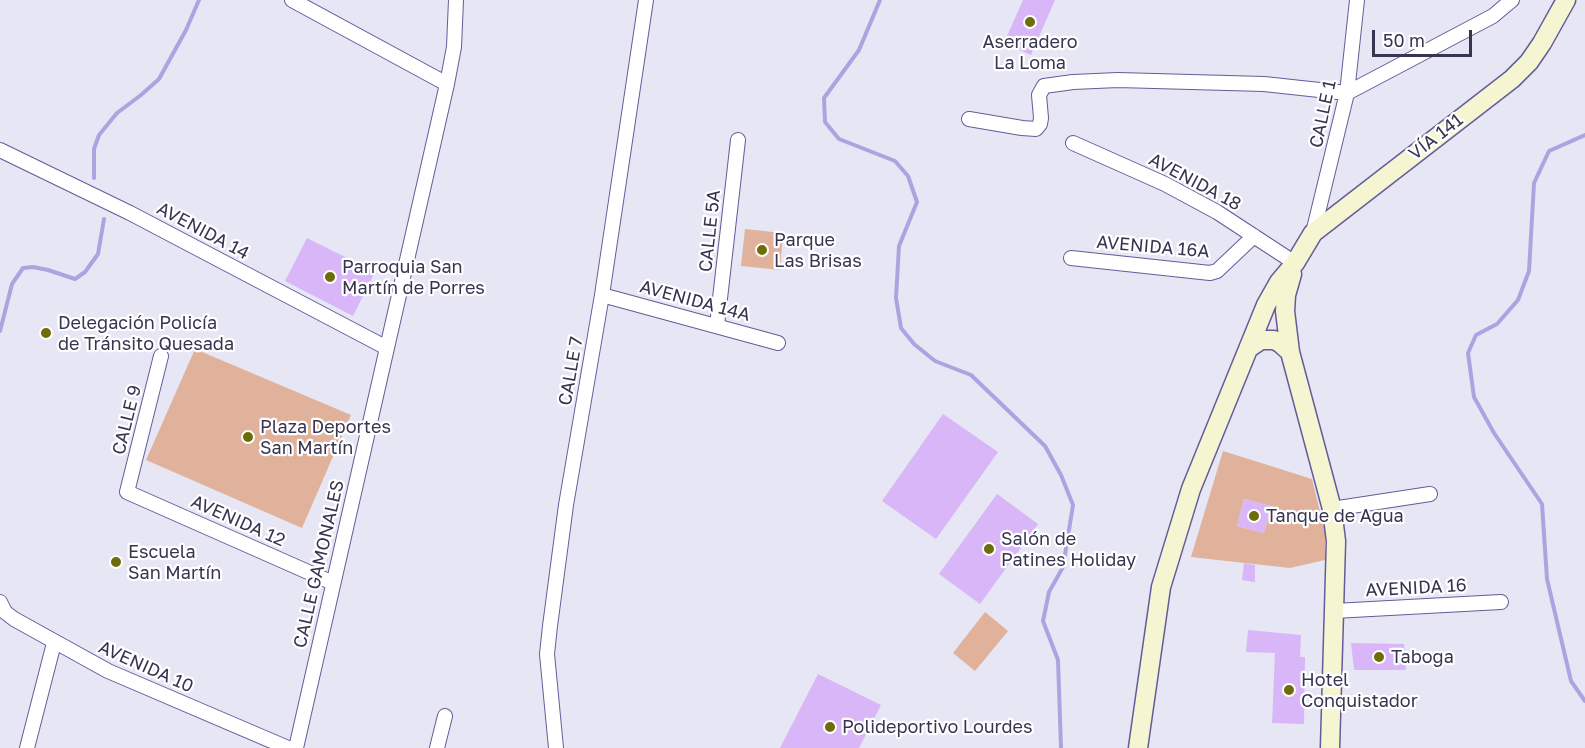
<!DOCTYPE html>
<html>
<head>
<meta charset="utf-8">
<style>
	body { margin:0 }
	#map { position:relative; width:1585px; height:748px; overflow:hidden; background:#e6e6f4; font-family:"Golos Text",sans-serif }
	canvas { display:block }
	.scale { position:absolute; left:1372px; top:30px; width:100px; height:27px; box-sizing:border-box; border:3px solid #373550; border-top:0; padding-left:8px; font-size:18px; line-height:21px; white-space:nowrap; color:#373550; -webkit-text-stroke:4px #fff; paint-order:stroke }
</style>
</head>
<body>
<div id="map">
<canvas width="1585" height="748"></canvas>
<div class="scale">50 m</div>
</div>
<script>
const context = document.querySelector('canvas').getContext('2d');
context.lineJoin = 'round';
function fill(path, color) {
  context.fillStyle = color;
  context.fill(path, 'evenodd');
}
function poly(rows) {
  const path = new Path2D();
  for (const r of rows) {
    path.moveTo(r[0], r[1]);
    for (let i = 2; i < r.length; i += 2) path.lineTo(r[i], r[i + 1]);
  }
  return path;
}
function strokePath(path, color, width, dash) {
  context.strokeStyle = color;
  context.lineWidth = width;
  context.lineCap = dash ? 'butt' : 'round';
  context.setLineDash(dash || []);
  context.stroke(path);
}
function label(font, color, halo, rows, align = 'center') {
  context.font = font + ' "Golos Text",sans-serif';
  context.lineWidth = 4.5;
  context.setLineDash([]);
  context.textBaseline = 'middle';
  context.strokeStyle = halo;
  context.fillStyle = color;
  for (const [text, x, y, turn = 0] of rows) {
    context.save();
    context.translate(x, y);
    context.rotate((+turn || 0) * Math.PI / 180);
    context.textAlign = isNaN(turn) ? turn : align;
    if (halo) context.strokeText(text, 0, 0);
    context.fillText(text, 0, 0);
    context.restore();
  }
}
const green = poly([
	[745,229,783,233,780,270,741,266],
	[195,349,351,415,302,528,146,460],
	[1223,451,1312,479,1325,532,1325,560,1290,568,1191,557],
	[1244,499,1271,506,1264,533,1237,526],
	[985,612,1008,631,975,671,953,653]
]);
const stream = poly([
	[880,0,859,50,824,98,825,122,839,139,895,161,908,176,917,202,899,246,896,298,901,328,914,344,935,361,971,375,1045,446,1061,475,1073,505,1063,567,1049,592,1043,621,1058,660,1061,748],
	[1585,135,1549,151,1534,183,1529,271,1518,300,1497,324,1476,335,1468,353,1474,397,1494,433,1542,504,1547,579,1571,681,1585,701],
	[94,178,94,149,99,135,117,113,141,95,159,79,186,30,199,0],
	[0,331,12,284,23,268,33,267,48,270,75,279,85,272,98,254,104,219]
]);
const building = poly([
	[1023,0,1055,0,1031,55,1004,43],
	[307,238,375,272,353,316,285,281],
	[943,414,998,452,936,539,882,501],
	[997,494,1038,524,980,604,939,574],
	[1244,499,1271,506,1264,533,1237,526],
	[1244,563,1255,565,1255,582,1242,580],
	[1248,630,1301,635,1300,657,1305,657,1304,724,1272,723,1275,653,1246,652],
	[1351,643,1404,644,1406,670,1354,670],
	[818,674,881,705,859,748,780,748]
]);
const street = poly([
	[292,0,447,84],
	[1347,93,1493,16,1512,0],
	[969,119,1022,128,1036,129,1040,124,1041,118,1039,95,1044,86,1073,82,1118,80,1264,84,1347,93],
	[1073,143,1165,184,1217,212,1295,263],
	[0,150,130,213,387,348],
	[1313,233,1347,93,1357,0],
	[1071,258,1210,273,1217,271,1254,236],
	[602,295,778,343],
	[717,325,738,140],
	[161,356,127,492,333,583],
	[1332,509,1430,494],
	[0,602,5,612,14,619,108,671,288,748],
	[1334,611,1501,602],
	[27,748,54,643],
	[296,748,447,84,454,47,456,0],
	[437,748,445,716],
	[556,748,547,654,550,626,566,505,602,295,646,0]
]);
const secondary = poly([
	[1292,274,1286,295,1285,311,1290,352,1332,509,1336,541,1330,748],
	[1249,348,1261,340,1274,340,1280,343,1290,352],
	[1138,748,1161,587,1191,489,1266,305,1279,282,1295,263,1313,233,1512,79,1529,62,1542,43,1566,0]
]);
const markers = [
	[1030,22,6,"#6e6c0a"],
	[762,250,6,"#6e6c0a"],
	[330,277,6,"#6e6c0a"],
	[46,333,6,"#6e6c0a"],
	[248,437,6,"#6e6c0a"],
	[1254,516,6,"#6e6c0a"],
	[989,549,6,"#6e6c0a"],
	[116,562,6,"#6e6c0a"],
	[1379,657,6,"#6e6c0a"],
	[1289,690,6,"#6e6c0a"],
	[830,727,6,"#6e6c0a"]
];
const poiNames = [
	["Aserradero",1030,42,"center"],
	["La Loma",1030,63,"center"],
	["Parque",774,240],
	["Las Brisas",774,261],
	["Parroquia San",342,267],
	["Martín de Porres",342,288],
	["Delegación Policía",58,323],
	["de Tránsito Quesada",58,344],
	["Plaza Deportes",260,427],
	["San Martín",260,448],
	["Tanque de Agua",1266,516],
	["Salón de",1001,539],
	["Patines Holiday",1001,560],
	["Escuela",128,552],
	["San Martín",128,573],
	["Taboga",1391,657],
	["Hotel",1301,680],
	["Conquistador",1301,701],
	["Polideportivo Lourdes",842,727]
];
const streetNames = [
	["CALLE 1",1323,114,-78],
	["VÍA 141",1436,137,-38],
	["AVENIDA 18",1195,182,28],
	["AVENIDA 14",203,231,28],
	["CALLE 5A",710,231,-84],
	["AVENIDA 16A",1153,247,5],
	["AVENIDA 14A",695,301,15],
	["CALLE 7",571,371,-80],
	["CALLE 9",127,420,-76],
	["AVENIDA 12",238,521,24],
	["CALLE GAMONALES",319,564,-77],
	["AVENIDA 16",1416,588,-3],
	["AVENIDA 10",146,667,24]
];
fill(green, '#e0b29b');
strokePath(stream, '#aaa5e1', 4);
fill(building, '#d8b6f7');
strokePath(street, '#645c9a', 16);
strokePath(secondary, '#645c9a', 21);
strokePath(street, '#fff', 14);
strokePath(secondary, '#f6f5d1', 18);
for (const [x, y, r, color] of markers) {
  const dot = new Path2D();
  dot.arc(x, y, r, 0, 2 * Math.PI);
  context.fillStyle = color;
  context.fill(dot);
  strokePath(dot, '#fff', 2);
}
label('18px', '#373550', '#fff', poiNames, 'left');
label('18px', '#373550', '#fff', streetNames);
</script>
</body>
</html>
